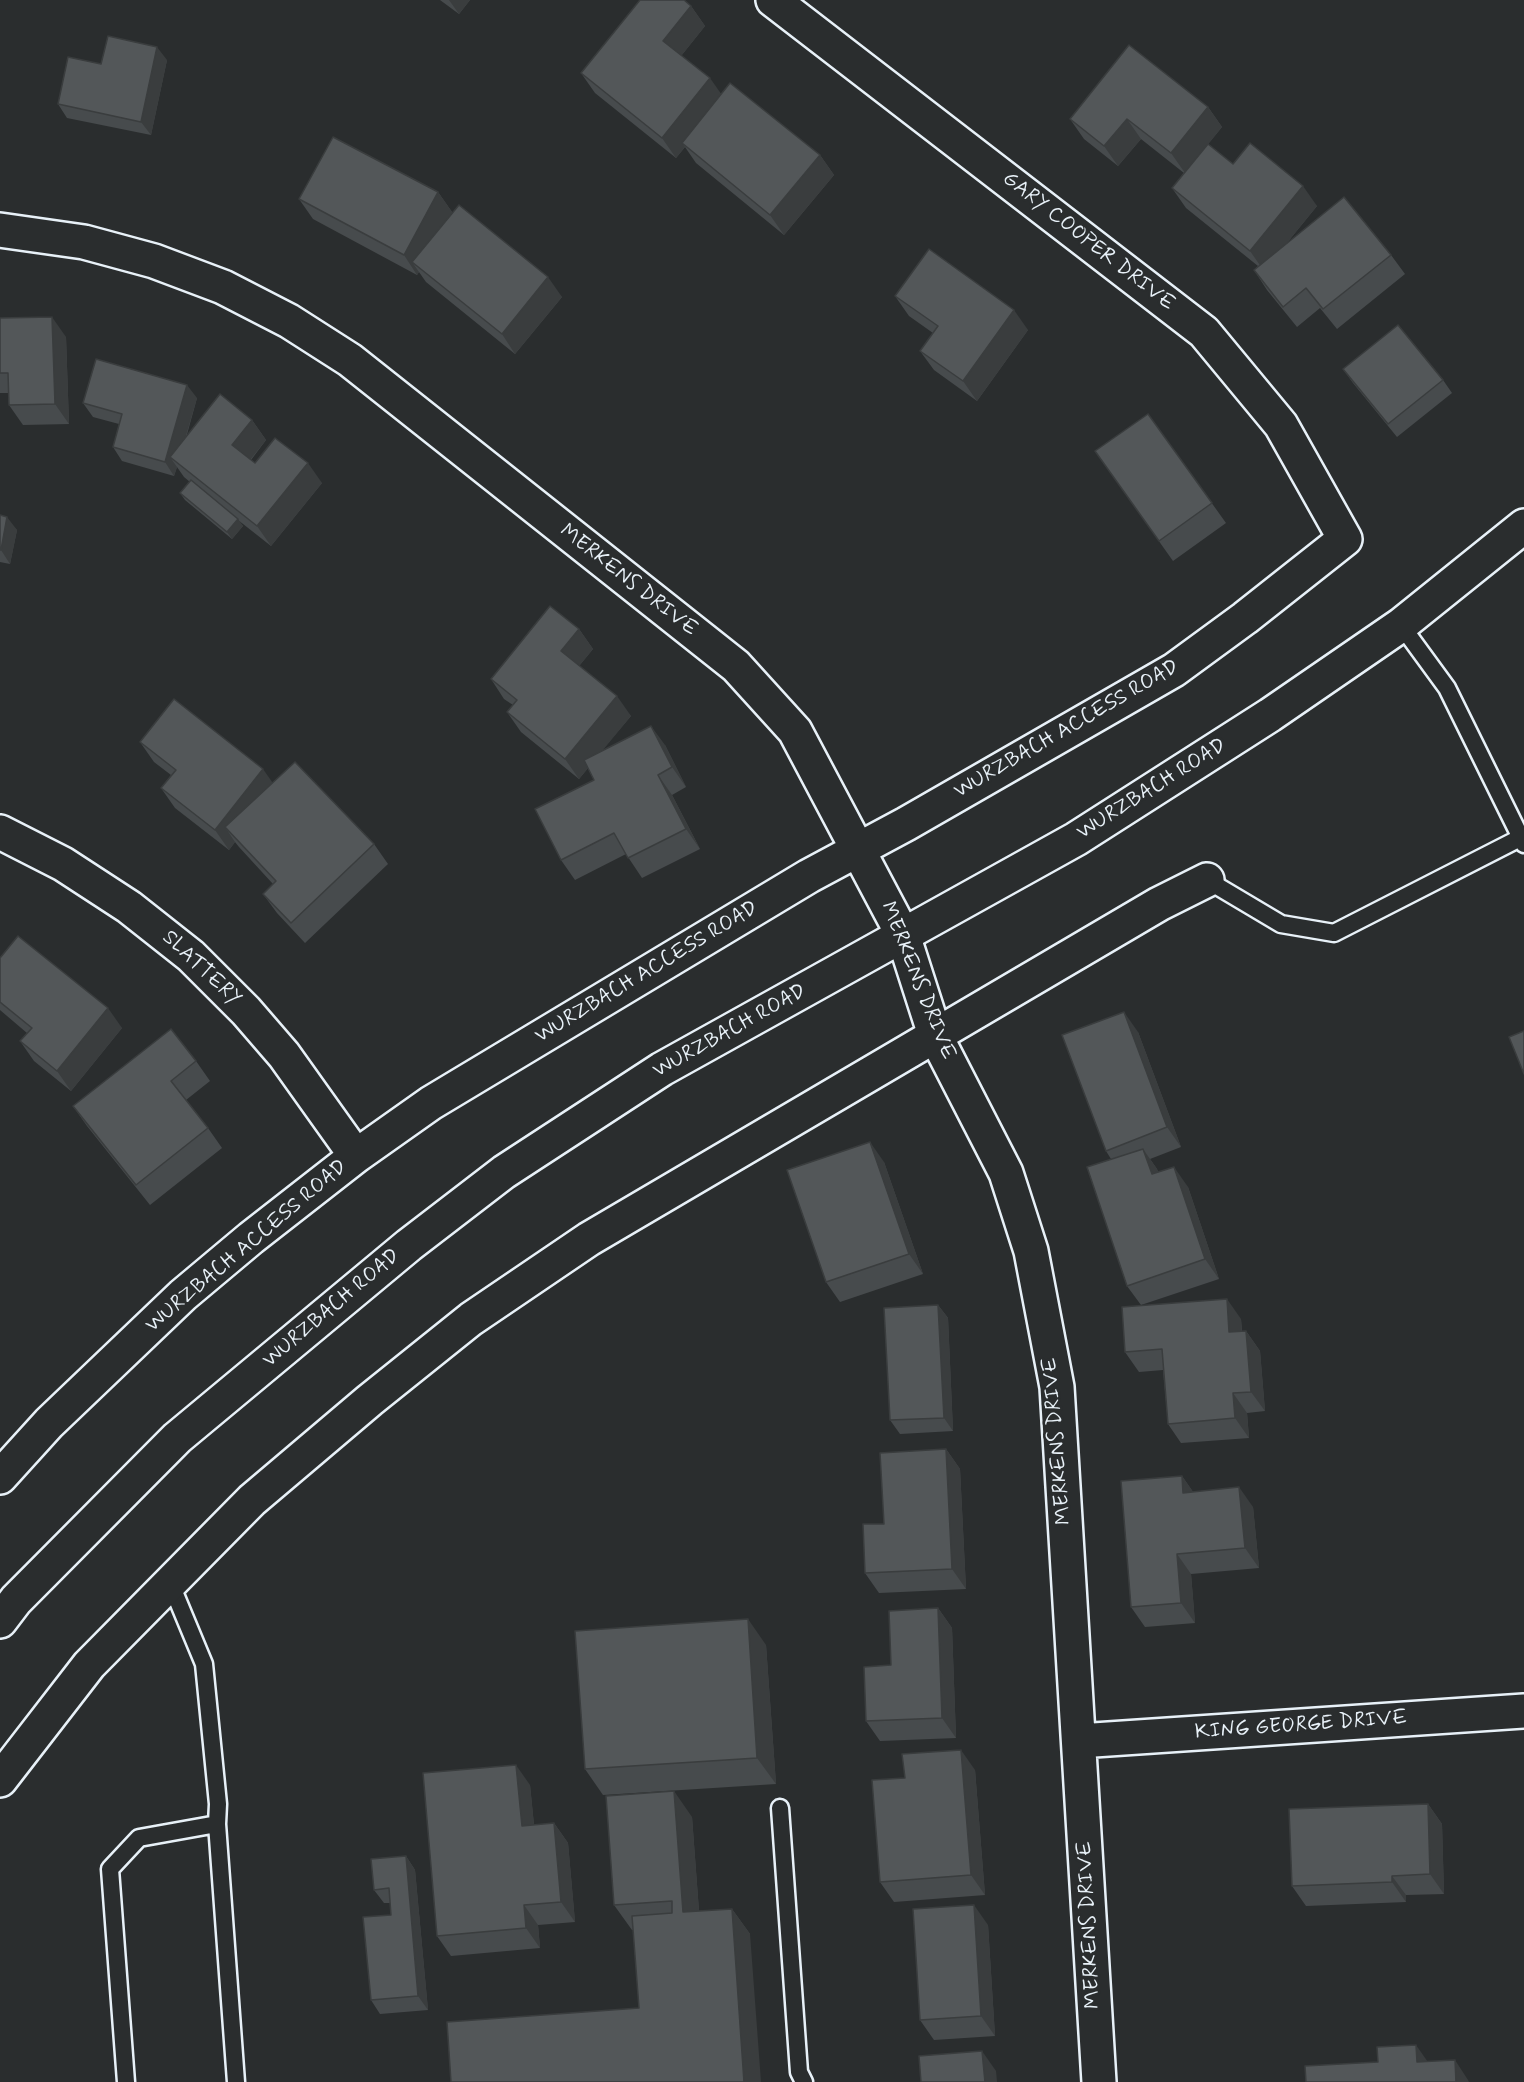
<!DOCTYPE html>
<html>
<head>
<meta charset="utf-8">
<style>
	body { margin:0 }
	canvas { display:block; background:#2a2d2e }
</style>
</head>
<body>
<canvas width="1524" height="2082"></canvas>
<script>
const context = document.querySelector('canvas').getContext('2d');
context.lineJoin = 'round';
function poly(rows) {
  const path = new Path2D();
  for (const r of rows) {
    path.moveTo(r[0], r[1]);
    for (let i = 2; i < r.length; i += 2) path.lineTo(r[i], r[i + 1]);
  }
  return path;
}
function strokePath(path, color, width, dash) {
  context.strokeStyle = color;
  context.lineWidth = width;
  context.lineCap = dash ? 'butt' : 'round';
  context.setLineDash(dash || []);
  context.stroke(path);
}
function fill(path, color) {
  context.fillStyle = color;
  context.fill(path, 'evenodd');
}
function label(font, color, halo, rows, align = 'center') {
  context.font = font + ' Mynerve,sans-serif';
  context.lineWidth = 5;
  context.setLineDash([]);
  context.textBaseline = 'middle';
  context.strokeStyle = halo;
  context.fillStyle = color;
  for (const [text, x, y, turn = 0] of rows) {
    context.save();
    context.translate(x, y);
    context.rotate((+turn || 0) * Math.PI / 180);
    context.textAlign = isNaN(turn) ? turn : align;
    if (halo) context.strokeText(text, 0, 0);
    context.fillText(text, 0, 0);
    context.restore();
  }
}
const service = poly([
	[1401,625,1447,688,1524,844],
	[1207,880,1281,924,1334,933,1524,836],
	[780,1808,799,2072,804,2082],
	[217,1824,236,2082],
	[126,2082,110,1869,139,1838,217,1824,218,1804,204,1664,170,1582]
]);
const minor = poly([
	[0,230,84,242,154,261,223,287,289,321,350,360,736,666,795,731,903,935,935,1035,1006,1173,1031,1251,1057,1387,1099,2082],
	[0,832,63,864,129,907,191,956,246,1011,284,1055,356,1156],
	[0,1477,49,1423,183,1295,251,1238,356,1156,431,1103,809,876,906,824,1174,670,1245,618,1345,539,1281,425,1204,332,773,0],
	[1079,1741,1524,1711],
	[0,1780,89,1665,252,1500,370,1400,471,1319,589,1239,1159,904,1207,880]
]);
const primary = poly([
	[0,1621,16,1600,177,1438,409,1245,504,1172,662,1069,1076,839,1270,715,1401,625,1524,526]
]);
const wall = poly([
	[440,0,470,0,459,14],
	[691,6,705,26,681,56,721,94,820,155,834,175,784,235,696,163,685,147,676,158,595,93,581,73],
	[167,60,151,135,67,118,58,104],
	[1208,107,1222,127,1208,144,1233,164,1317,206,1286,244,1391,255,1405,274,1337,329,1320,308,1297,327,1267,290,1254,270,1258,266,1186,208,1172,188,1184,173,1141,139,1118,166,1084,139,1070,119],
	[438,192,452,212,449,217,562,297,515,354,426,282,419,272,417,275,313,219,299,199],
	[895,296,1028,330,977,401,934,370,920,351,933,333,909,316],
	[0,318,66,337,69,424,23,425,9,405,8,393,0,393],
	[1343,369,1443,380,1452,393,1397,437,1353,383],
	[197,398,186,438,252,420,266,440,251,460,255,463,322,483,271,546,238,520,243,526,232,539,185,500,180,493,190,482,184,477,177,467,174,476,122,461,113,447,119,424,93,417,83,403],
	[1148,414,1226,523,1173,561,1095,451],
	[0,515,17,530,10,564,0,562],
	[579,629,593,649,579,666,631,716,602,750,665,745,686,787,672,795,700,849,642,878,626,854,575,880,561,860,594,780,588,768,579,779,521,732,507,712,513,705,504,699,491,679],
	[140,742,273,783,374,844,388,864,305,943,277,913,263,894,273,884,239,847,235,842,229,850,175,808,161,788,171,775,154,762],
	[0,958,122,1028,71,1091,34,1061,20,1041,27,1033,0,1010],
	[1138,1032,1181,1147,1150,1159,1157,1169,1158,1172,1188,1187,1219,1279,1141,1305,1127,1286,1111,1159,1106,1151],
	[196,1061,210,1081,186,1100,208,1128,222,1148,150,1205,87,1126,73,1106],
	[884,1162,923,1274,840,1302,826,1282],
	[938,1305,948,1318,953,1431,900,1434,890,1420],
	[1241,1319,1242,1331,1246,1331,1260,1351,1265,1411,1247,1413,1249,1438,1181,1443,1168,1424,1163,1370,1139,1372,1125,1352],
	[946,1449,960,1469,966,1589,879,1593,865,1573,884,1524],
	[1182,1476,1193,1492,1253,1507,1259,1568,1191,1574,1195,1623,1145,1627,1131,1607],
	[938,1608,952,1628,956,1738,880,1741,866,1721,891,1665],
	[766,1645,776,1784,603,1795,585,1769],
	[975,1770,985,1895,894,1902,880,1882,905,1778],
	[530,1785,534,1825,554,1823,568,1843,575,1922,538,1925,540,1948,451,1956,437,1936],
	[1428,1804,1442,1824,1444,1894,1406,1895,1406,1902,1306,1906,1292,1886],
	[692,1817,699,1911,732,1909,750,1934,639,2008,633,1930,632,1930,614,1905],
	[406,1856,415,1870,428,2010,380,2014,371,2000,391,1915,390,1903,384,1903,374,1890],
	[988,1925,995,2036,934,2040,920,2020]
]);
const shadedWall = poly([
	[449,0,470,0,459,14],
	[691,6,705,26,677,61,663,41],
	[157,47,167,60,151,135,141,122],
	[710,78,724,98,682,143,685,147,676,158,662,138],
	[1208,107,1222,127,1185,173,1171,153],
	[1127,119,1141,139,1118,166,1104,146],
	[820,155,834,175,784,235,770,215],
	[1303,186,1317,206,1264,271,1250,251],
	[438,192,452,212,421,269,412,262,419,272,417,275,404,255],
	[548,277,562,297,515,354,502,334],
	[1014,310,1028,330,977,401,963,381],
	[52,317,66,337,69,424,55,404],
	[187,385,197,398,178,463,170,457,177,467,174,476,165,462],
	[252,420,266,440,246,465,232,445],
	[308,463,322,483,271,546,257,526],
	[7,517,17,530,10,564,1,550],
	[238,519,243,526,232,539,227,532],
	[579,629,593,649,575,671,561,651],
	[617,696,631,716,579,779,565,759],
	[651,726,665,745,686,787,672,767],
	[263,769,277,789,225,827,235,842,229,850,215,830],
	[658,775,672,795,700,849,686,829],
	[108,1008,122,1028,71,1091,57,1071],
	[1124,1012,1138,1032,1181,1147,1167,1127],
	[870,1142,884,1162,923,1274,909,1254],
	[1143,1149,1157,1169,1166,1194,1152,1174],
	[1174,1167,1188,1187,1219,1279,1205,1259],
	[1227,1299,1241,1319,1243,1352,1229,1332],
	[938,1305,948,1318,953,1431,944,1418],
	[1246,1331,1260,1351,1265,1411,1251,1392],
	[1233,1393,1247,1413,1249,1438,1235,1418],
	[946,1449,960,1469,966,1589,952,1569],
	[1182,1476,1196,1496,1183,1493],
	[1239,1487,1253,1507,1259,1568,1245,1548],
	[1177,1554,1191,1574,1195,1623,1181,1603],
	[938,1608,952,1628,956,1738,942,1718],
	[748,1619,766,1645,776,1784,757,1758],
	[961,1750,975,1770,985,1895,971,1875],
	[516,1765,530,1785,536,1846,522,1826],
	[674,1791,692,1817,701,1938,683,1912],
	[1428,1804,1442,1824,1444,1894,1430,1874],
	[554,1823,568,1843,575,1922,561,1902],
	[406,1856,415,1870,428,2010,418,1996],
	[1392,1876,1406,1895,1406,1902,1392,1882],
	[524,1905,538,1925,540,1948,526,1928],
	[974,1905,988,1925,995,2036,981,2016],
	[732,1909,750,1934,761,2082,744,2082],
	[1416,2045,1430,2065,1417,2062],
	[982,2051,996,2071,997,2082,985,2082],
	[1455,2060,1468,2080,1469,2082,1456,2082]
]);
const building = poly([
	[640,0,684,0,691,6,663,41,710,78,662,138,581,73,640,0],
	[108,36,157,47,141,122,58,104,68,57,101,64,108,36],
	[1129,45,1208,107,1171,153,1127,119,1104,146,1070,119,1129,45],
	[730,83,820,155,770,215,682,143,730,83],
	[333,137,438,192,404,255,299,199,333,137],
	[1250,143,1303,186,1250,251,1172,188,1208,144,1233,164,1250,143],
	[1344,197,1391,255,1323,309,1306,288,1283,307,1254,270,1344,197],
	[459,205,548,277,502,334,412,262,459,205],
	[929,249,1014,310,963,381,920,351,938,326,895,296,929,249],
	[52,317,55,404,9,405,8,373,0,373,0,318,52,317],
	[1398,325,1443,380,1388,424,1343,369,1398,325],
	[96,359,187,385,165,462,113,447,122,414,83,403,96,359],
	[220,394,252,420,232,445,255,463,275,438,308,463,257,526,170,457,220,394],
	[1148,414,1212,503,1159,541,1095,451,1148,414],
	[191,480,238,519,227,532,180,493,191,480],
	[0,515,7,517,1,550,0,550,0,515],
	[550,606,579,629,561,651,617,696,565,759,507,712,517,700,491,679,550,606],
	[174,699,263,769,215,830,161,788,176,770,140,742,174,699],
	[651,726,672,767,658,775,686,829,628,858,614,833,561,860,535,809,594,780,584,760,651,726],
	[295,762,374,844,291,923,263,894,276,881,225,827,295,762],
	[18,936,108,1008,57,1071,20,1041,32,1028,0,1002,0,958,18,936],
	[1124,1012,1167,1127,1106,1151,1062,1035,1124,1012],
	[171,1029,196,1061,171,1081,208,1128,136,1185,73,1106,171,1029],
	[1524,1031,1524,1074,1509,1037,1524,1031],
	[870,1142,909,1254,826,1282,787,1170,870,1142],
	[1143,1149,1152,1174,1174,1167,1205,1259,1127,1286,1087,1167,1143,1149],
	[1227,1299,1229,1332,1246,1331,1251,1392,1233,1393,1235,1418,1168,1424,1162,1349,1125,1352,1122,1307,1227,1299],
	[938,1305,944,1418,890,1420,884,1308,938,1305],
	[946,1449,952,1569,865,1573,863,1524,884,1524,880,1453,946,1449],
	[1182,1476,1183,1493,1239,1487,1245,1548,1177,1554,1181,1603,1131,1607,1121,1481,1182,1476],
	[938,1608,942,1718,866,1721,864,1667,891,1665,889,1611,938,1608],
	[748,1619,757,1758,585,1769,575,1631,748,1619],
	[961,1750,971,1875,880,1882,872,1780,905,1778,902,1754,961,1750],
	[516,1765,522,1826,554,1823,561,1902,524,1905,526,1928,437,1936,423,1773,516,1765],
	[674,1791,683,1912,732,1909,744,2082,451,2082,447,2022,639,2008,632,1916,672,1913,672,1901,614,1905,606,1796,674,1791],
	[1428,1804,1430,1874,1392,1876,1392,1882,1292,1886,1289,1809,1428,1804],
	[406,1856,418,1996,371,2000,363,1917,391,1915,389,1888,374,1890,371,1859,406,1856],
	[974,1905,981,2016,920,2020,913,1909,974,1905],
	[1416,2045,1417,2062,1455,2060,1456,2082,1306,2082,1305,2066,1378,2062,1377,2047,1416,2045],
	[982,2051,985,2082,921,2082,919,2056,982,2051]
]);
const streetNames = [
	["GARY COOPER DRIVE",1088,242,38],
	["MERKENS DRIVE",628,581,38],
	["WURZBACH ACCESS ROAD",1067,730,-30],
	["WURZBACH ROAD",1152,790,-32],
	["SLATTERY",201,969,43],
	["WURZBACH ACCESS ROAD",647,973,-31],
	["MERKENS DRIVE",917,981,68],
	["WURZBACH ROAD",730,1032,-29],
	["WURZBACH ACCESS ROAD",247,1247,-40],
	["WURZBACH ROAD",332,1309,-40],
	["MERKENS DRIVE",1058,1441,-95],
	["KING GEORGE DRIVE",1301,1726,-4],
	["MERKENS DRIVE",1090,1925,-93]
];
strokePath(service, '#e8f1f8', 21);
strokePath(minor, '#e8f1f8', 38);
strokePath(primary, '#e8f1f8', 38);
strokePath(service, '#2a2d2e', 16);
strokePath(minor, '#2a2d2e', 33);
strokePath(primary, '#2a2d2e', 33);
fill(wall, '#474b4d');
fill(shadedWall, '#3a3d3e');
fill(building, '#535759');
strokePath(building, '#3a3d3e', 1.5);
label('21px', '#e8f1f8', '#2a2d2e', streetNames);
</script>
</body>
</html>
